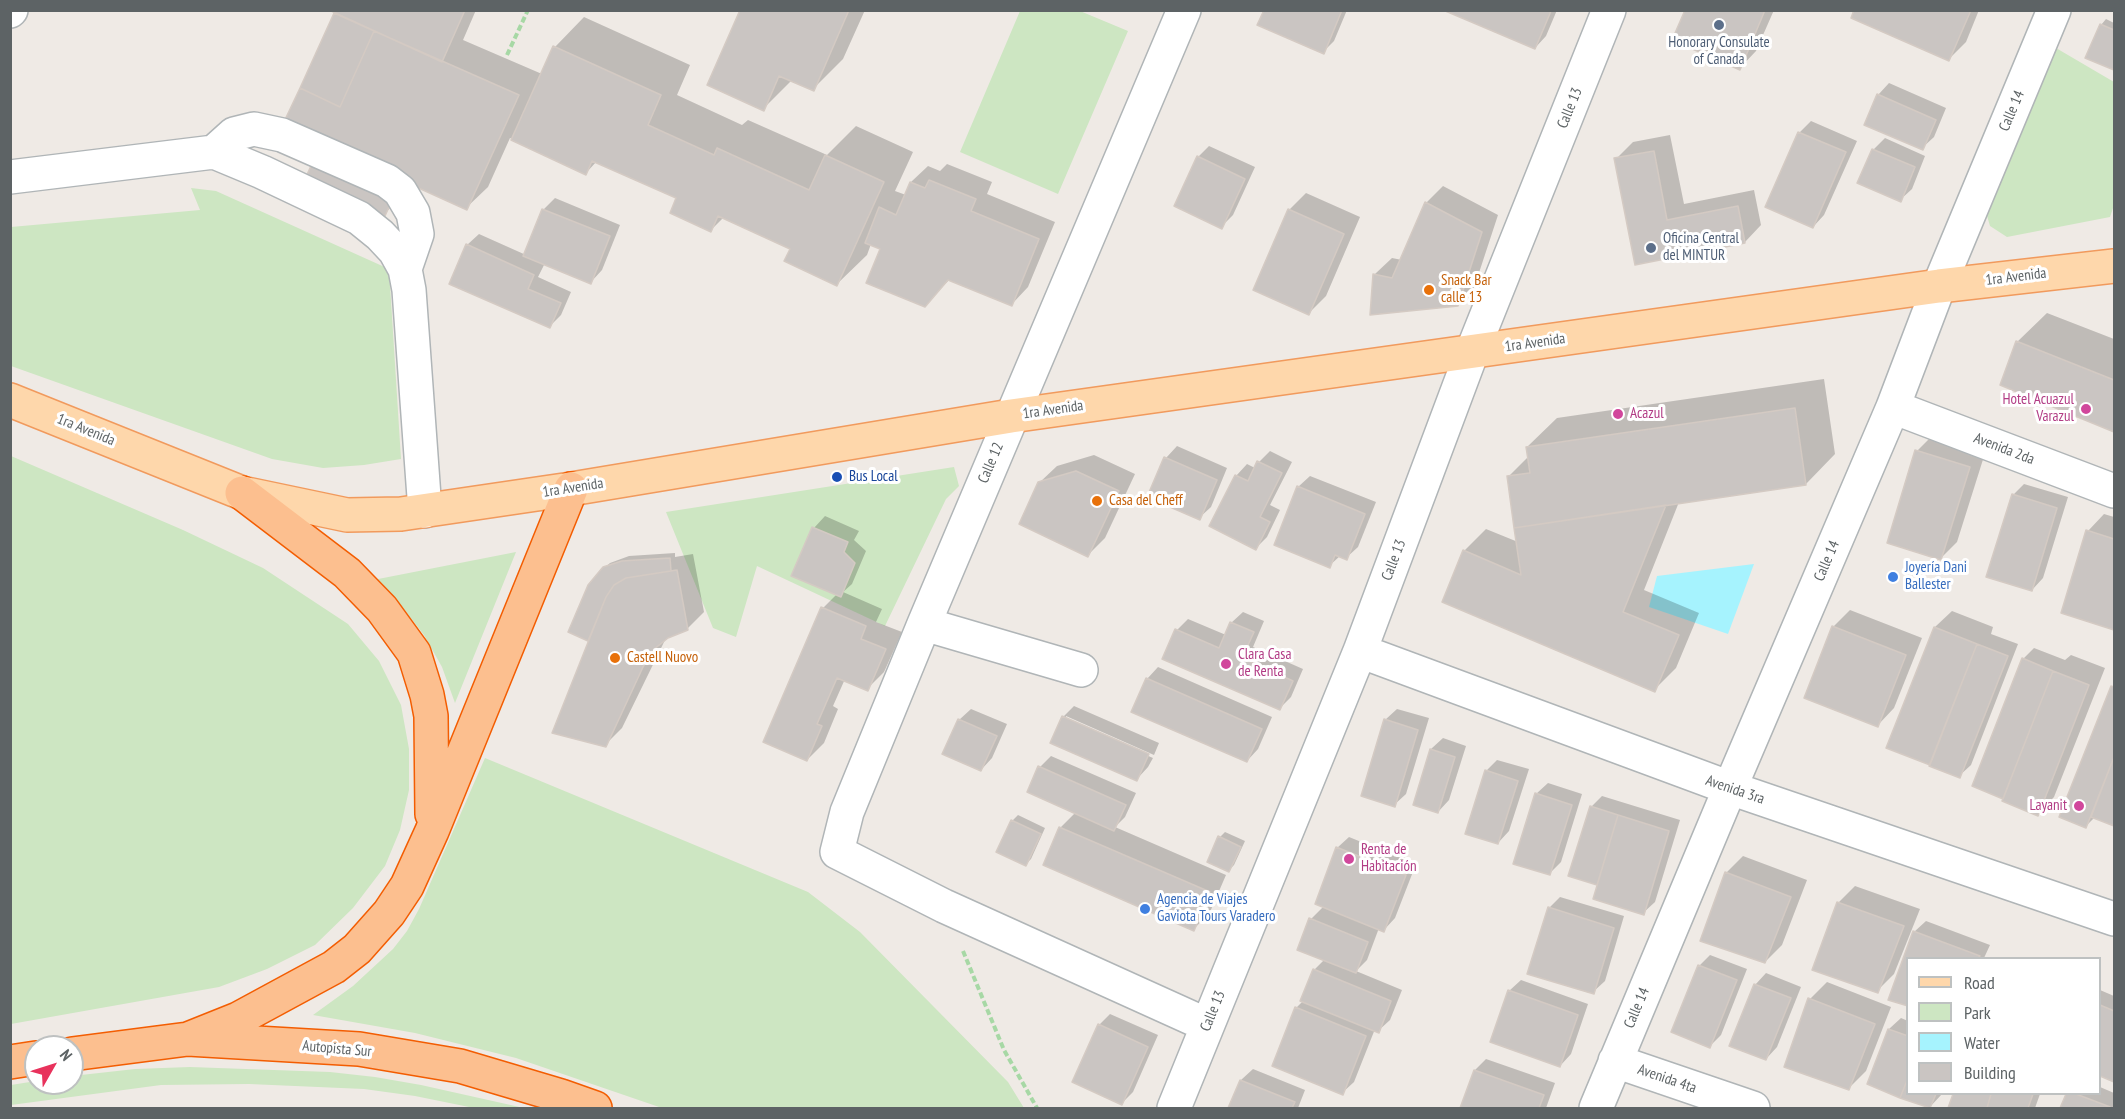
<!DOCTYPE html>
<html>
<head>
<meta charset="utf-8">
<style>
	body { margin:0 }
	#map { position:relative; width:2125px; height:1119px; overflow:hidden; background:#efeae5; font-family:"PT Sans Narrow",sans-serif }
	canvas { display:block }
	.frame { position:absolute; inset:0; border:12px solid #5d6365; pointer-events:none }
	.legend { position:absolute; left:1906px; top:957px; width:195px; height:138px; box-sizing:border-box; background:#fff; border:2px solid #bec1c1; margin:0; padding:8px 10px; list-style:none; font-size:18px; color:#5d6365 }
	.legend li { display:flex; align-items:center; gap:12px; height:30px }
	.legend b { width:30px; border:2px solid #bec1c1 }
	.north { position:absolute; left:24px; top:1035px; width:60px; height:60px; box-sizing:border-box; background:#fff; border:2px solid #bec1c1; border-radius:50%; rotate:51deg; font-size:16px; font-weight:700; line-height:24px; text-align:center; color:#5d6365 }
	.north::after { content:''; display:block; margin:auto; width:21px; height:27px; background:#e8325c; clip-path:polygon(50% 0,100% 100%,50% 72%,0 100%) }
</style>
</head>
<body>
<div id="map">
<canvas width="2125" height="1119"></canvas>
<div class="frame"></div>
<ul class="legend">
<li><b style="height:8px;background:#fed7ab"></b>Road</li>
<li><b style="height:16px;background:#cde6c2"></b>Park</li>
<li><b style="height:16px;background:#a6f3fe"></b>Water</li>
<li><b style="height:16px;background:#cac5c2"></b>Building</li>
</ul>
<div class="north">N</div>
</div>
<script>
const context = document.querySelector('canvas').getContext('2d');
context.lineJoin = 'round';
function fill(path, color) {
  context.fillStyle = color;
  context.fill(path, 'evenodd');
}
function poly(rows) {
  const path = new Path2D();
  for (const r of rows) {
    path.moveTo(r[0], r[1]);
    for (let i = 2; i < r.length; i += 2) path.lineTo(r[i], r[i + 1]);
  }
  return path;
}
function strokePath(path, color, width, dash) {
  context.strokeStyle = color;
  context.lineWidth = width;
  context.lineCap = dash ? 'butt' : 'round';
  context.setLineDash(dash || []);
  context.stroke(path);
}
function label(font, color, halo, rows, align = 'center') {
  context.font = font + ' "PT Sans Narrow",sans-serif';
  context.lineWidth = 6;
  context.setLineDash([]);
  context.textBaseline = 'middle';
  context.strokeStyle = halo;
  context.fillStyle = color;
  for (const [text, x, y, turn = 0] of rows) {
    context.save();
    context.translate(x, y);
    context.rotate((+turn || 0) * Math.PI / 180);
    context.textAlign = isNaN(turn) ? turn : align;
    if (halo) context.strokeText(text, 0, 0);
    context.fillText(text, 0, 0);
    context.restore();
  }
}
const green = poly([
	[1020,11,1080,11,1128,31,1058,194,960,152],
	[2056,48,2114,82,2114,205,2110,217,2007,237,1990,226,1983,202],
	[191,188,216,191,389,269,401,459,364,465,323,468,272,459,11,366,11,227,200,210],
	[11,456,183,530,263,568,348,624,379,661,401,705,409,749,409,790,400,830,385,866,353,908,315,945,267,969,219,987,11,1024],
	[954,467,959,486,946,499,885,626,757,566,736,637,713,628,666,512],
	[516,552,455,703,442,667,424,635,399,603,373,580],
	[485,758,808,892,860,932,1008,1082,1024,1108,662,1108,516,1058,415,1033,313,1015,353,986,393,949,407,931,419,909],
	[190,1067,330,1072,375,1077,421,1085,524,1108,474,1108,415,1096,364,1089,249,1084,161,1085,11,1105,11,1085,36,1081,36,1083,72,1083,72,1076,135,1069]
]);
const water = poly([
	[1754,564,1728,634,1649,607,1657,576]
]);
const shadow = poly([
	[333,10,476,10,463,40,542,74,555,47,584,17,690,65,677,95,742,125,748,120,827,155,856,126,913,152,895,191,906,195,911,182,928,166,940,171,947,164,992,182,987,194,1055,222,1028,287,1012,304,950,279,925,305,882,248,871,244,867,255,837,284,792,248,724,217,711,230,678,198,597,161,586,173,510,138,488,187,466,208,403,179,390,208,385,214,323,143,336,12],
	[742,10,865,10,843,59,813,89,792,80,763,109],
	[1265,10,1347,10,1334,41,1323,52],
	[1447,10,1557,10,1546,36,1535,48],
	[1686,10,1774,10,1756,51,1740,68],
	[1856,10,1979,10,1966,42,1949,59],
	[2106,19,2114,23,2114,69,2087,57,2101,25],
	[1889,83,1946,108,1934,137,1922,148,1878,95],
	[1811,121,1857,141,1824,215,1813,227,1767,206,1799,133],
	[1670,135,1684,204,1754,190,1761,225,1745,242,1636,263,1616,159,1633,142],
	[1885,138,1925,156,1912,189,1900,200,1873,150],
	[1209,146,1255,167,1233,215,1221,227,1198,157],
	[1443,186,1498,215,1474,288,1457,305,1372,313,1375,274,1392,258,1402,260,1426,203],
	[1306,193,1360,217,1326,296,1309,313,1289,210],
	[555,198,620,225,602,270,591,282,545,263,538,277,571,292,561,315,550,326,467,245,479,234,526,255,543,210],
	[2047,313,2114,339,2114,431,2002,384,2017,342],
	[1824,379,1835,454,1806,484,1679,502,1644,590,1699,613,1676,668,1654,690,1464,551,1486,529,1518,542,1508,477,1529,456,1527,447,1557,418],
	[1934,434,1986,450,1957,542,1941,558,1917,451],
	[1177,446,1227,468,1211,507,1199,518,1149,496,1166,458],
	[1270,451,1292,462,1270,505,1280,510,1267,537,1256,548,1236,476,1247,464,1255,468,1259,462],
	[1094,455,1135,474,1105,538,1088,555,1039,483,1057,466],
	[1310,476,1376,502,1358,547,1346,558,1340,556,1329,566,1298,487],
	[2024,484,2068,497,2043,578,2032,590,2013,495],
	[2104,514,2114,517,2114,628,2063,612,2088,531],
	[825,516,859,531,854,540,866,551,852,584,843,592,882,609,876,622,902,632,884,672,867,689,845,679,833,706,838,709,824,743,807,760,823,608,837,594,793,575,814,528],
	[675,553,675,557,693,554,704,612,687,629,666,638,622,728,605,745,593,635,588,640,604,568,610,563,629,556],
	[1850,610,1922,638,1894,708,1878,725,1806,697,1834,626],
	[1952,611,1993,627,1991,634,2018,644,1971,765,1959,776,1888,747,1935,627],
	[1243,612,1264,621,1253,647,1303,669,1291,697,1279,709,1177,630,1188,619,1226,635,1231,623],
	[2034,648,2065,660,2071,655,2105,668,2054,797,2038,814,2023,659],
	[1158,667,1272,717,1258,749,1247,761,1147,679],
	[2114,685,2114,825,2095,817,2086,826,2112,687],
	[1074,706,1159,743,1154,755,1066,716,1066,720,1153,758,1148,767,1137,779,1052,742,1063,717],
	[971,709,1007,724,992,758,981,770,959,720],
	[1397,709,1429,718,1406,794,1394,805,1385,720],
	[1443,738,1466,746,1449,800,1438,812,1431,749],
	[1051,756,1136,793,1125,817,1115,827,1226,875,1210,912,1194,929,1045,864,1061,827,1076,812,1040,767],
	[1497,760,1529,769,1509,831,1498,843,1486,771],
	[1548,783,1582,794,1561,862,1550,873,1536,794],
	[1602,796,1680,820,1655,902,1643,913,1599,884,1570,875,1591,807],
	[1018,815,1045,828,1031,859,1026,864,1012,821],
	[1225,832,1245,841,1234,865,1229,870,1220,837],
	[1349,837,1416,864,1395,918,1384,930,1379,928,1367,960,1356,971,1402,990,1390,1020,1378,1031,1375,1029,1354,1082,1342,1093,1296,1008,1303,1001,1314,970,1325,959,1311,919,1324,906,1337,848],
	[1743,856,1807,880,1782,945,1765,962,1726,873],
	[1855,886,1920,909,1894,974,1877,991,1838,903],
	[1560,897,1624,916,1605,981,1593,992,1549,908],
	[1926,921,1990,945,1984,958,1908,958,1890,999,1914,932],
	[1710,955,1747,969,1721,1035,1710,1046,1699,966],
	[1766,973,1801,987,1777,1047,1766,1059,1755,985],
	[1521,980,1588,1004,1571,1054,1560,1066,1509,991],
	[1827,982,1891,1007,1866,1071,1849,1088,1810,999],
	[2100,990,2114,996,2114,1081,2100,1075],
	[1110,1014,1158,1035,1133,1092,1122,1103,1099,1025],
	[1901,1018,1908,1021,1908,1094,1942,1094,1929,1108,1869,1084,1889,1029],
	[1486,1059,1555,1083,1546,1108,1461,1108,1475,1070],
	[1253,1069,1305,1090,1298,1108,1230,1108,1241,1080],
	[2100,1087,2114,1093,2114,1108,2062,1108,2068,1094,2100,1094],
	[1955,1094,2040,1094,2035,1108,1950,1108]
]);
const building = poly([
	[329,10,465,10,442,62,329,10],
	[740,10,849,10,814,91,779,76,764,111,707,85,740,10],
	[1264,10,1342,10,1324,54,1257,25,1264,10],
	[1443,10,1550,10,1551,11,1535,49,1443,10],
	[1685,10,1765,10,1740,70,1672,40,1685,10],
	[1854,10,1971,10,1949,61,1851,18,1854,10],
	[334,13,374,31,340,107,300,88,334,13],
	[2100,24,2114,30,2114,70,2085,58,2100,24],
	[374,31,519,95,467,210,282,126,300,88,340,107,374,31],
	[553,46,661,95,648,125,714,155,717,148,809,190,825,155,884,182,837,286,784,261,790,249,718,216,711,232,670,213,676,198,592,161,586,175,511,140,553,46],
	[1877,94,1936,120,1923,150,1864,125,1877,94],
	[1798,132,1846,152,1813,228,1765,207,1798,132],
	[321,144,401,180,385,216,305,179,321,144],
	[1872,149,1915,167,1901,202,1857,183,1872,149],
	[1654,151,1667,220,1738,206,1745,243,1635,265,1614,158,1654,151],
	[1197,156,1245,179,1222,229,1174,206,1197,156],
	[929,180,976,199,971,211,1039,239,1012,306,948,280,925,307,866,283,880,249,865,243,879,207,896,215,910,182,925,188,929,180],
	[1425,202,1482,232,1458,306,1370,315,1373,274,1392,278,1425,202],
	[542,209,610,236,591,284,523,256,542,209],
	[1288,209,1344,234,1309,315,1253,290,1288,209],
	[466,244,534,275,528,289,561,303,550,328,449,284,466,244],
	[2016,341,2114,380,2114,432,2000,385,2016,341],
	[1795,408,1806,485,1514,528,1507,476,1530,473,1526,447,1795,408],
	[1915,450,1970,467,1941,560,1887,543,1915,450],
	[1164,457,1217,480,1200,520,1147,497,1164,457],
	[1257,461,1282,473,1260,517,1270,522,1256,550,1209,526,1235,475,1248,481,1257,461],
	[1076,471,1119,491,1088,557,1019,524,1038,482,1076,471],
	[1297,486,1365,514,1347,560,1335,555,1330,568,1274,545,1297,486],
	[2012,494,2057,508,2032,591,1986,577,2012,494],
	[1666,505,1623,612,1679,635,1655,692,1442,602,1463,550,1521,575,1514,528,1666,505],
	[812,527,848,542,844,552,855,563,841,597,791,576,812,527],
	[2086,530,2114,539,2114,630,2061,613,2086,530],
	[670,558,671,571,626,578,614,585,606,597,588,641,568,632,588,585,603,567,622,561,670,558],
	[677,570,688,630,668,638,653,650,643,667,606,747,552,733,606,597,614,585,626,578,677,570],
	[821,607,866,626,861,639,886,649,868,691,837,678,817,724,822,726,807,761,763,742,821,607],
	[1230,622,1254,632,1242,658,1293,681,1280,710,1162,659,1175,629,1219,648,1230,622],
	[1832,626,1906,655,1878,727,1804,698,1832,626],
	[1934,627,1977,644,1930,765,1886,748,1934,627],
	[1977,644,2008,656,1960,778,1929,766,1977,644],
	[2022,658,2053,671,2003,799,1972,786,2022,658],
	[2053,671,2089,685,2038,816,2002,801,2053,671],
	[1146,678,1262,729,1247,762,1131,712,1146,678],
	[2111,686,2114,687,2114,757,2086,828,2059,817,2111,686],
	[1062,716,1149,754,1137,781,1050,743,1062,716],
	[958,719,997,736,981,771,942,754,958,719],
	[1384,719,1418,730,1395,807,1361,796,1384,719],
	[1430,749,1455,757,1438,813,1413,805,1430,749],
	[2114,757,2114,826,2091,817,2114,757],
	[1038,766,1126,805,1114,831,1027,792,1038,766],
	[1485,770,1518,781,1498,844,1465,834,1485,770],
	[1535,793,1572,805,1550,875,1513,864,1535,793],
	[1590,806,1618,815,1597,885,1568,876,1590,806],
	[1618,815,1669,831,1644,915,1593,899,1618,815],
	[1011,820,1041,834,1026,866,996,852,1011,820],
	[1059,827,1210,892,1194,931,1043,865,1059,827],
	[1218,836,1241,847,1229,872,1207,862,1218,836],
	[1336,847,1406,875,1384,932,1315,904,1336,847],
	[1725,872,1791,897,1765,963,1700,941,1725,872],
	[1837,902,1904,926,1878,993,1812,970,1837,902],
	[1548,907,1614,928,1594,994,1527,974,1548,907],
	[1309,918,1368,942,1356,973,1297,950,1309,918],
	[1913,931,1980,956,1978,958,1908,958,1908,1006,1888,1000,1913,931],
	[1698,965,1737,980,1710,1048,1671,1032,1698,965],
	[1313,969,1391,1001,1379,1033,1300,1001,1313,969],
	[1754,984,1791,998,1766,1060,1729,1046,1754,984],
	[1508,990,1578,1015,1560,1067,1490,1042,1508,990],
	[1808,998,1875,1024,1849,1090,1784,1067,1808,998],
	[2100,1005,2114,1011,2114,1082,2100,1076,2100,1005],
	[1295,1007,1366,1036,1343,1095,1272,1066,1295,1007],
	[1098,1024,1148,1047,1122,1105,1072,1082,1098,1024],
	[1888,1029,1908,1036,1908,1078,1900,1098,1867,1084,1888,1029],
	[1474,1070,1544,1095,1539,1108,1460,1108,1474,1070],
	[1908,1078,1908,1094,1936,1094,1930,1108,1900,1098,1908,1078],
	[1240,1080,1295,1102,1292,1108,1228,1108,1240,1080],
	[1953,1094,1991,1094,1987,1108,1948,1108,1953,1094],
	[1991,1094,2033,1094,2028,1108,1987,1108,1991,1094],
	[2066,1094,2076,1094,2110,1107,2060,1108,2066,1094]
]);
const path = poly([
	[507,55,528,10],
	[963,951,1004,1050,1037,1108]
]);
const minor = poly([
	[1184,10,924,624,847,812,837,852,944,906,1207,1025],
	[10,11,11,10],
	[214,152,234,134,254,129,282,135,387,181,400,191,413,213,417,234,405,269],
	[10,177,214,152,262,172,359,218,380,235,395,251,405,269,409,290,425,511],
	[1893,407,2114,491],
	[924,624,1081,670],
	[1360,651,1730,788,2114,919],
	[1615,1061,1753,1108],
	[1174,1108,1360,651,1472,352,1609,10],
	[1596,1108,1730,788,1893,407,1939,286,2054,10]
]);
const major = poly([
	[10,400,242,493,347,515,401,514,571,489,1011,416,1939,286,2114,266]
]);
const highway = poly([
	[242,493,347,573,382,609,414,653,427,695,431,716,432,814],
	[188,1039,238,1019,334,967,357,949,389,913,407,886,432,831,571,489],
	[72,1054,188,1039,359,1049,460,1066,561,1096,595,1108],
	[10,1062,36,1058]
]);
const markers = [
	[1719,25,6,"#5c6f8a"],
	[1651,248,6,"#5c6f8a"],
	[1429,290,6,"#e8710a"],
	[2086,409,6,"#d1479c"],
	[1618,414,6,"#d1479c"],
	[837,477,6,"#1a4fb4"],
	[1097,501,6,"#e8710a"],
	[1893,577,6,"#3f7fe0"],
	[615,658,6,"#e8710a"],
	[1226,664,6,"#d1479c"],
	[2079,806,6,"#d1479c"],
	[1349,859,6,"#d1479c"],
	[1145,909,6,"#3f7fe0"]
];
const serviceNames = [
	["Honorary Consulate",1719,43],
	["of Canada",1719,60],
	["Oficina Central",1663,239,"left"],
	["del MINTUR",1663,256,"left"]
];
const streetNames = [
	["Calle 13",1570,108,-68],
	["Calle 14",2012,111,-67],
	["1ra Avenida",2016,277,-7],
	["1ra Avenida",1535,343,-8],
	["1ra Avenida",1053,410,-8],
	["1ra Avenida",86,430,22],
	["Avenida 2da",2004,449,21],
	["Calle 12",991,463,-67],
	["1ra Avenida",573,488,-9],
	["Calle 13",1394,560,-69],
	["Calle 14",1827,561,-67],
	["Avenida 3ra",1735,790,19],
	["Calle 14",1637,1008,-67],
	["Calle 13",1213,1011,-68],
	["Autopista Sur",337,1049,5],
	["Avenida 4ta",1667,1079,19]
];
const foodNames = [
	["Snack Bar",1441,281],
	["calle 13",1441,298],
	["Casa del Cheff",1109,501],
	["Castell Nuovo",627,658]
];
const hotelNames = [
	["Hotel Acuazul",2074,400,"right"],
	["Varazul",2074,417,"right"],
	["Acazul",1630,414],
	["Clara Casa",1238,655],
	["de Renta",1238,672],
	["Layanit",2067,806,"right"],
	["Renta de",1361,850],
	["Habitación",1361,867]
];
const transitNames = [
	["Bus Local",849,477]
];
const shopNames = [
	["Joyería Dani",1905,568],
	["Ballester",1905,585],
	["Agencia de Viajes",1157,900],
	["Gaviota Tours Varadero",1157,917]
];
fill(green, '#cde6c2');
fill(water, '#a6f3fe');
fill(shadow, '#0003');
fill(building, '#cac5c2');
strokePath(building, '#d4cac3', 1.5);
strokePath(minor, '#b0b5b7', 36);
strokePath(major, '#f19a5d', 36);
strokePath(highway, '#f35d02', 36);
strokePath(path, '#a7d8a5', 4, [6, 3]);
strokePath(minor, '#fff', 33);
strokePath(major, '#fed7ab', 33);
strokePath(highway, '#fcbf8f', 33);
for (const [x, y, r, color] of markers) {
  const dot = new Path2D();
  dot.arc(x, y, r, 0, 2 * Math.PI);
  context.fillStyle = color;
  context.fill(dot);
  strokePath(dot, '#fff', 2);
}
label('15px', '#4e5e75', '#fff', serviceNames);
label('15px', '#5d6365', '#fff', streetNames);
label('15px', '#c56008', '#fff', foodNames, 'left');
label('15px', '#b23c85', '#fff', hotelNames, 'left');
label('15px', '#164399', '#fff', transitNames, 'left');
label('15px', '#366cbe', '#fff', shopNames, 'left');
</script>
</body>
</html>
